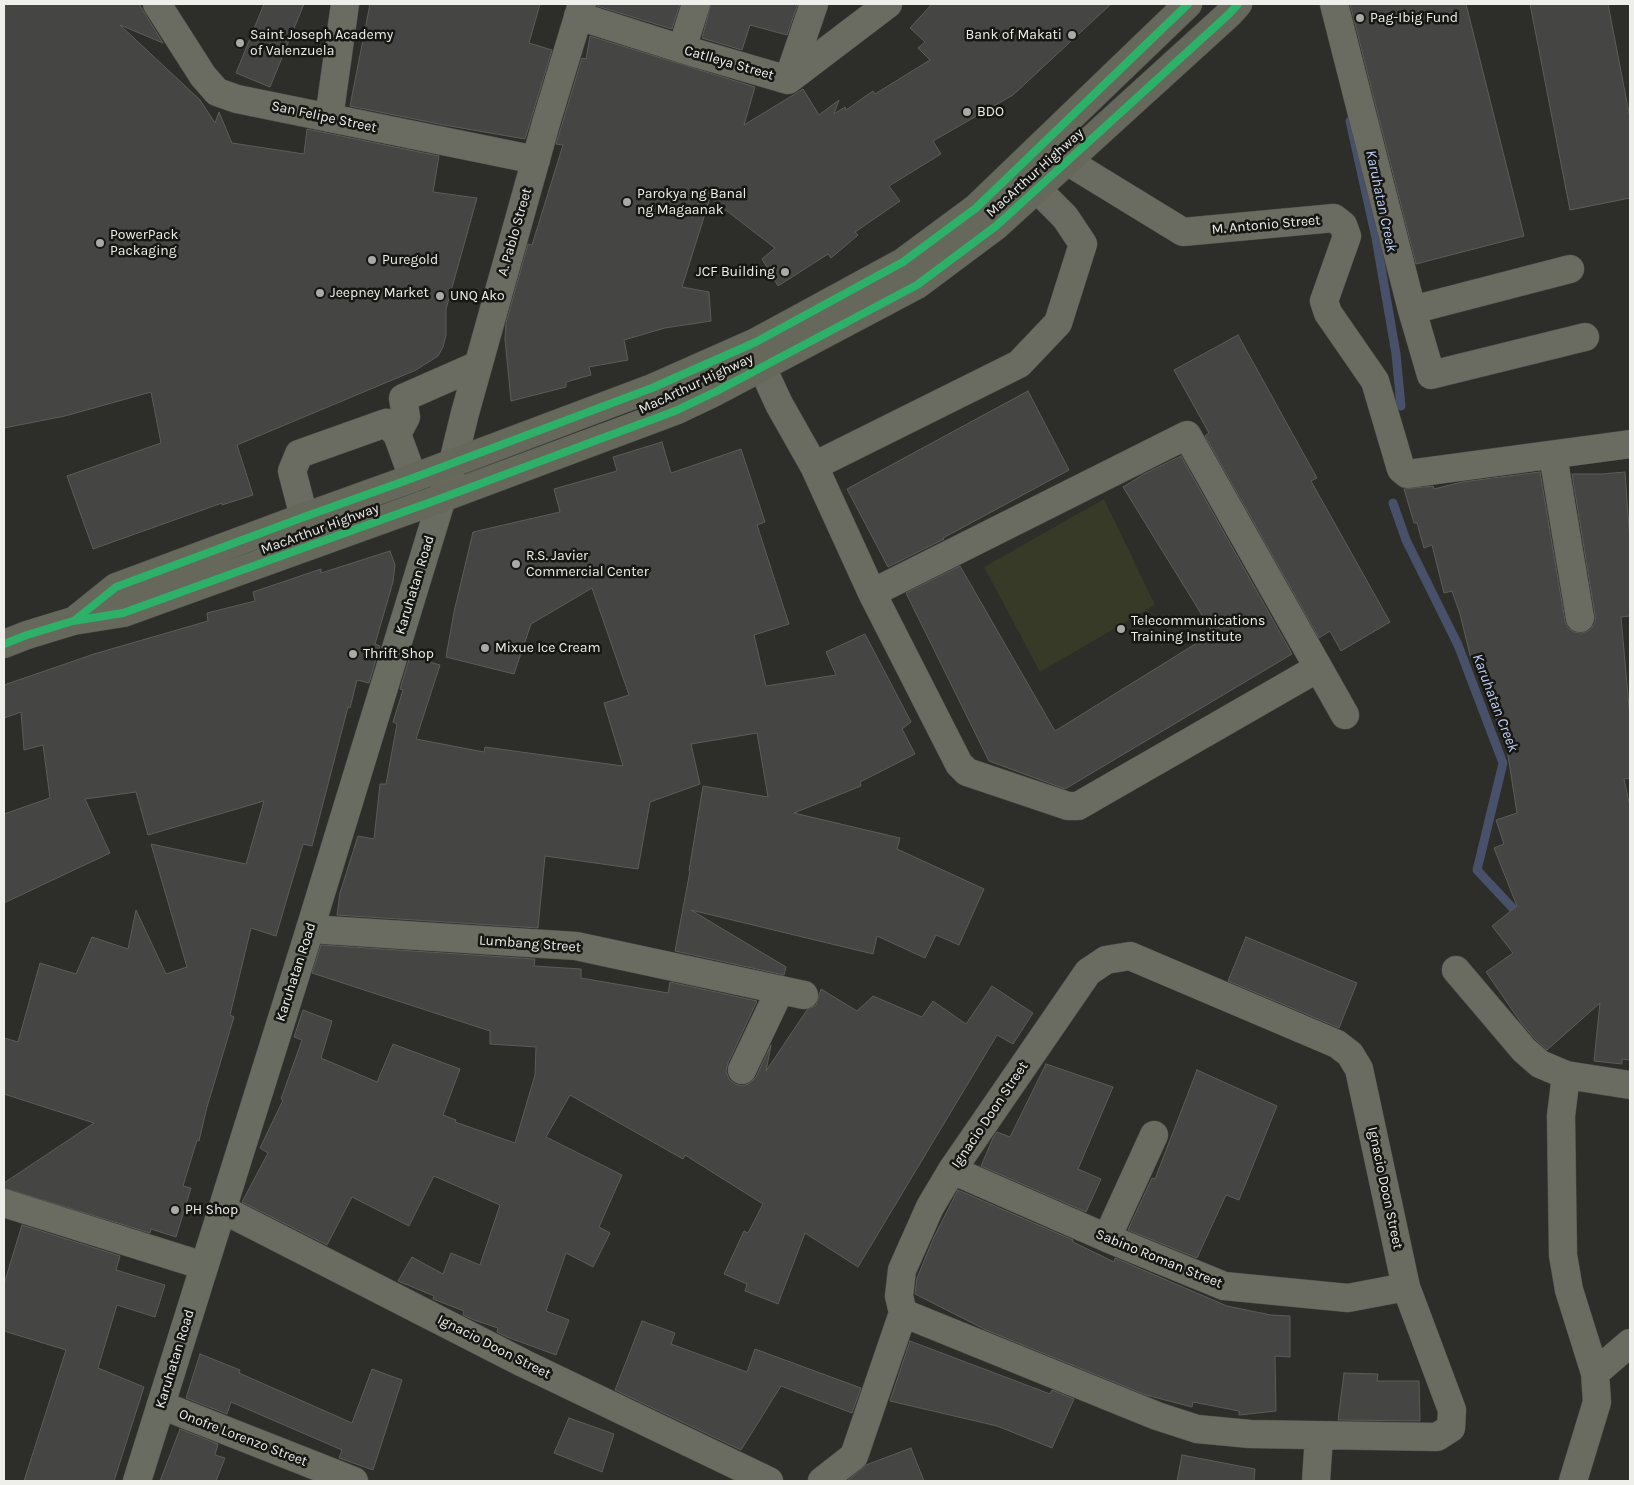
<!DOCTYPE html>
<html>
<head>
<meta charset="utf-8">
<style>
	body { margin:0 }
	#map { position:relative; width:1634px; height:1485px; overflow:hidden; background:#2d2d29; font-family:Karla,sans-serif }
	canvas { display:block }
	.frame { position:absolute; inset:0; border:5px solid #eeefea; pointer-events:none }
</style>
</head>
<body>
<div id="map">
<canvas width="1634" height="1485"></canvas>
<div class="frame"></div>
</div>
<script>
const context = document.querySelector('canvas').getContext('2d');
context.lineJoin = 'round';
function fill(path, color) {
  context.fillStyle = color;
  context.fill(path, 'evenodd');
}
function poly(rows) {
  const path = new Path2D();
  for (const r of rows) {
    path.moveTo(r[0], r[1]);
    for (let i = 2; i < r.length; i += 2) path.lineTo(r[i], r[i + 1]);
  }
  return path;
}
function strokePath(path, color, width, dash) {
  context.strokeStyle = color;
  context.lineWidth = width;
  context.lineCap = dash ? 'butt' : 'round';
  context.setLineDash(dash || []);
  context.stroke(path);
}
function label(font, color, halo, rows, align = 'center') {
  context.font = font + ' Karla,sans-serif';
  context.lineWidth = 5;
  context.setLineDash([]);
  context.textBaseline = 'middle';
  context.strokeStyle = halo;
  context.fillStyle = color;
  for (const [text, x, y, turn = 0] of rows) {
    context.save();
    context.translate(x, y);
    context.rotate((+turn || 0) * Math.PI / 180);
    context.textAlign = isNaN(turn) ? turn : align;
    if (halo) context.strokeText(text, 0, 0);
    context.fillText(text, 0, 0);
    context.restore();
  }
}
const green = poly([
	[1104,499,1155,605,1040,672,984,567]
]);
const stream = poly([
	[1350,121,1376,238,1396,354,1401,406],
	[1393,503,1406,540,1458,645,1503,763,1477,870,1521,917]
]);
const building = poly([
	[4,4,139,4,163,43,120,25,200,100,215,123,219,112,232,143,304,154,307,129,439,156,433,192,477,198,446,309,446,335,443,347,438,356,416,370,237,445,253,495,222,505,222,503,93,549,67,476,161,443,151,392,65,416,4,428,4,4],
	[264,4,304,4,270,87,236,73,264,4],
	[370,4,540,4,529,43,552,50,525,139,444,125,350,106,370,4],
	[597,4,680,4,672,29,597,6,597,4],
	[711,4,798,4,787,35,750,25,742,50,702,38,711,4],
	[932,4,1111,4,1013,95,933,141,941,154,889,186,900,201,855,232,858,235,831,258,828,254,778,286,762,259,775,248,710,198,682,287,709,292,711,321,665,328,624,340,628,360,589,367,591,375,566,382,566,387,511,401,505,339,506,323,528,244,532,245,563,145,556,144,582,58,586,59,590,36,755,87,744,125,803,89,819,115,839,100,834,114,845,107,846,110,873,91,875,94,930,60,918,48,925,42,910,28,932,4],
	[1350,4,1466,4,1524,236,1416,264,1350,4],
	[1530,4,1608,4,1630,118,1630,198,1570,210,1530,4],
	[1238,335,1317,478,1311,481,1390,622,1341,651,1330,631,1319,638,1205,436,1209,433,1174,370,1238,335],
	[1028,391,1069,470,943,538,944,539,888,567,847,489,1028,391],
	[662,442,671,473,741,449,765,522,757,525,789,624,754,635,766,686,836,675,826,652,865,634,911,722,902,729,915,754,860,782,861,786,794,813,900,838,897,849,984,889,959,945,936,935,925,958,877,936,873,954,691,910,786,967,784,975,675,951,690,871,689,871,703,786,768,797,757,733,691,744,700,784,650,802,638,869,545,856,538,928,337,915,340,893,358,836,374,839,380,784,386,784,397,724,393,722,403,690,400,689,410,656,440,665,416,739,484,752,485,747,623,766,604,703,629,695,592,588,531,624,514,674,446,657,454,612,473,532,560,512,554,489,617,471,613,457,662,442],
	[1181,456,1292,654,1065,789,989,761,906,593,960,566,1055,731,1213,633,1123,487,1144,474,1181,456],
	[1540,472,1565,621,1568,628,1574,632,1582,633,1590,630,1595,623,1595,615,1572,474,1601,474,1625,472,1630,542,1630,616,1621,617,1630,718,1630,778,1624,779,1630,807,1630,1060,1622,1059,1622,1064,1594,1061,1600,1003,1547,1050,1535,1039,1522,1024,1486,972,1513,953,1492,926,1517,906,1494,848,1504,844,1496,820,1517,813,1504,730,1499,731,1490,692,1485,693,1479,657,1471,659,1460,614,1452,591,1444,593,1432,545,1424,548,1417,523,1414,523,1404,489,1433,486,1434,489,1462,482,1540,472],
	[390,551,395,565,393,582,375,644,380,646,369,683,357,680,350,708,348,707,312,846,303,844,276,936,251,928,230,1015,234,1017,207,1107,199,1141,197,1140,183,1186,191,1188,176,1237,151,1229,150,1233,4,1188,4,1183,94,1123,4,1094,4,1038,18,1042,40,963,76,974,92,937,128,949,136,910,166,974,187,967,151,844,246,864,264,801,148,835,136,792,85,799,110,853,4,903,4,814,50,798,43,745,24,750,21,712,4,718,4,685,94,654,208,621,207,613,255,601,253,592,321,569,321,573,390,551],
	[1246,937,1357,983,1339,1028,1228,981,1246,937],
	[321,945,535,959,534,966,581,969,581,978,668,993,670,982,757,1001,728,1063,726,1071,729,1079,735,1084,743,1086,750,1083,756,1077,771,1045,766,1071,807,1010,816,1005,821,989,857,1011,873,996,922,1017,933,1001,966,1024,992,986,1033,1013,1013,1044,997,1035,858,1267,805,1233,778,1304,745,1291,747,1284,724,1274,744,1231,748,1233,763,1204,685,1155,683,1159,570,1095,546,1137,622,1175,599,1227,610,1233,593,1267,566,1253,546,1311,569,1320,556,1355,507,1337,497,1332,498,1328,474,1320,463,1315,464,1311,433,1299,434,1296,398,1281,412,1257,443,1274,451,1253,480,1265,500,1205,434,1176,409,1226,352,1197,327,1245,242,1202,268,1153,260,1148,283,1100,281,1099,302,1040,294,1037,303,1010,332,1021,321,1058,377,1082,393,1044,460,1069,443,1115,456,1120,455,1122,515,1143,535,1075,536,1047,490,1044,490,1031,312,973,321,945],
	[1046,1064,1113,1087,1078,1169,1101,1179,1086,1212,981,1166,993,1138,997,1132,1010,1137,1046,1064],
	[1197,1070,1277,1106,1239,1200,1226,1195,1197,1258,1128,1230,1152,1178,1155,1179,1197,1070],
	[958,1190,1073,1240,1073,1242,1114,1262,1115,1258,1227,1306,1271,1315,1290,1316,1290,1357,1275,1356,1276,1411,1239,1415,1239,1411,1193,1402,1192,1407,1146,1395,986,1330,915,1294,917,1278,934,1237,958,1190],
	[22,1225,120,1256,116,1270,165,1285,155,1317,117,1305,98,1368,144,1387,114,1481,24,1481,66,1350,4,1331,4,1284,22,1225],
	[642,1321,675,1333,671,1344,747,1372,755,1349,861,1388,852,1413,781,1386,741,1450,615,1390,642,1321],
	[910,1341,1050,1394,1052,1390,1074,1399,1052,1448,997,1426,890,1401,910,1341],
	[200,1354,240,1370,239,1373,352,1423,372,1369,402,1380,373,1470,339,1458,342,1450,231,1402,227,1414,186,1398,200,1354],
	[1344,1373,1378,1374,1377,1381,1419,1381,1420,1421,1338,1420,1344,1373],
	[569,1418,614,1434,602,1472,554,1453,569,1418],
	[180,1429,218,1444,215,1455,225,1458,216,1481,160,1481,180,1429],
	[911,1448,924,1481,847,1481,866,1465,911,1448],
	[1182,1455,1255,1469,1254,1481,1177,1481,1182,1455]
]);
const minor = poly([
	[157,4,203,76,217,92,237,99,536,160],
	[1334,4,1412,310,1431,375,1585,337],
	[578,16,682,49,788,80,888,4],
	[682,49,696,4],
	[788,80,814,4],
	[329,118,345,4],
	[1067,161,1183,232,1334,218,1343,225,1347,236,1324,301,1328,313,1375,381,1401,469,1407,474,1630,444],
	[1412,310,1570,269],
	[762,367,779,404,814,466,872,593,959,764,967,772,1068,806,1078,806,1318,668],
	[397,434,406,417,403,398,478,365],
	[1553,455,1580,618],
	[453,462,465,413,546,123,582,4],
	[814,466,1019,364,1058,323,1083,244,1065,217,1037,189],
	[304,517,292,471,299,454,386,423,397,434,413,478],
	[872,593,1187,435,1345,715],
	[310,929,576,946,804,995],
	[1456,970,1524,1050,1540,1064,1566,1075,1630,1085],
	[742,1070,780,990],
	[1566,1075,1561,1116,1563,1255,1569,1290,1595,1373],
	[952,1170,1107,1238,1224,1286,1348,1298,1406,1287],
	[4,1203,204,1266],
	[222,1209,523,1363,769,1481],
	[1107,1238,1154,1135],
	[161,1405,354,1481],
	[822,1481,854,1456,903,1313,899,1296,902,1270,930,1207,952,1170,1088,972,1106,960,1130,956,1337,1044,1350,1054,1359,1069,1406,1287,1452,1410,1451,1428,1437,1437,1250,1434,1197,1429,1157,1416,903,1313],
	[1316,1481,1319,1436],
	[1573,1481,1597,1402,1595,1373,1630,1343]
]);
const major = poly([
	[137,1481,310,929,453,462]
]);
const highway = poly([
	[75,620,116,587,304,517,413,478,652,388,756,342,903,262,976,208,1188,4],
	[4,644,27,635,73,621,123,613,442,498,675,411,715,392,917,285,996,226,1229,14,1238,4]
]);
const cycleway = poly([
	[75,620,116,587,304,517,413,478,652,388,756,342,903,262,976,208,1188,4],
	[4,644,27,635,73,621,123,613,442,498,675,411,715,392,917,285,996,226,1229,14,1238,4]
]);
const markers = [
	[1360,18,5,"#aaaba6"],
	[1072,35,5,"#aaaba6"],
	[240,43,5,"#aaaba6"],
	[967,112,5,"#aaaba6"],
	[627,202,5,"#aaaba6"],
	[100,243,5,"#aaaba6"],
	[372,260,5,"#aaaba6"],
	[785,272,5,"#aaaba6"],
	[320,293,5,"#aaaba6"],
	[440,296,5,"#aaaba6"],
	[516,564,5,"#aaaba6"],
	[1121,629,5,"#aaaba6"],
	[485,648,5,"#aaaba6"],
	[353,654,5,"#aaaba6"],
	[175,1210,5,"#aaaba6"]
];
const poiNames = [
	["Pag-Ibig Fund",1370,18],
	["Saint Joseph Academy",250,35],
	["of Valenzuela",250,51],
	["Bank of Makati",1062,35,"right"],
	["BDO",977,112],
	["Parokya ng Banal",637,194],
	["ng Magaanak",637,210],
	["PowerPack",110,235],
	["Packaging",110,251],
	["Puregold",382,260],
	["JCF Building",775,272,"right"],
	["Jeepney Market",330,293],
	["UNQ Ako",450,296],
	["R.S. Javier",526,556],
	["Commercial Center",526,572],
	["Telecommunications",1131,621],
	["Training Institute",1131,637],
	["Mixue Ice Cream",495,648],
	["Thrift Shop",363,654],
	["PH Shop",185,1210]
];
const streetNames = [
	["Catlleya Street",729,63,16],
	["San Felipe Street",324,117,12],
	["MacArthur Highway",1035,173,-42],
	["M. Antonio Street",1266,225,-5],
	["A. Pablo Street",515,232,-74],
	["MacArthur Highway",696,384,-25],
	["MacArthur Highway",320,529,-20],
	["Karuhatan Road",415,585,-73],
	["Lumbang Street",530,944,4],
	["Karuhatan Road",296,972,-72],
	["Ignacio Doon Street",990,1115,-56],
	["Ignacio Doon Street",1385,1188,78],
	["Sabino Roman Street",1159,1259,22],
	["Ignacio Doon Street",494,1347,27],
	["Karuhatan Road",175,1359,-73],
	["Onofre Lorenzo Street",243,1438,21]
];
const waterNames = [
	["Karuhatan Creek",1381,201,78],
	["Karuhatan Creek",1495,703,69]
];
fill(green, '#373a26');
strokePath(stream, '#48516a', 9);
fill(building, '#454643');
strokePath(building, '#5c5c59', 1);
strokePath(minor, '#4b4b49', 29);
strokePath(major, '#4b4b49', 29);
strokePath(highway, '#4b4b49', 29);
strokePath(minor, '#6a6b61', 28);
strokePath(major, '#696c60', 28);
strokePath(highway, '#66685c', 28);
strokePath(cycleway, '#2db169', 8);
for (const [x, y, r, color] of markers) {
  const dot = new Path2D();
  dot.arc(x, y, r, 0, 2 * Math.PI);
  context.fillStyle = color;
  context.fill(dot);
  strokePath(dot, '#161713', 2);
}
label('14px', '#eeefea', '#161713', poiNames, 'left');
label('14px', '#eeefea', '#161713', streetNames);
label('italic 15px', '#c1d0fa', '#161713', waterNames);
</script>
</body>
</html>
